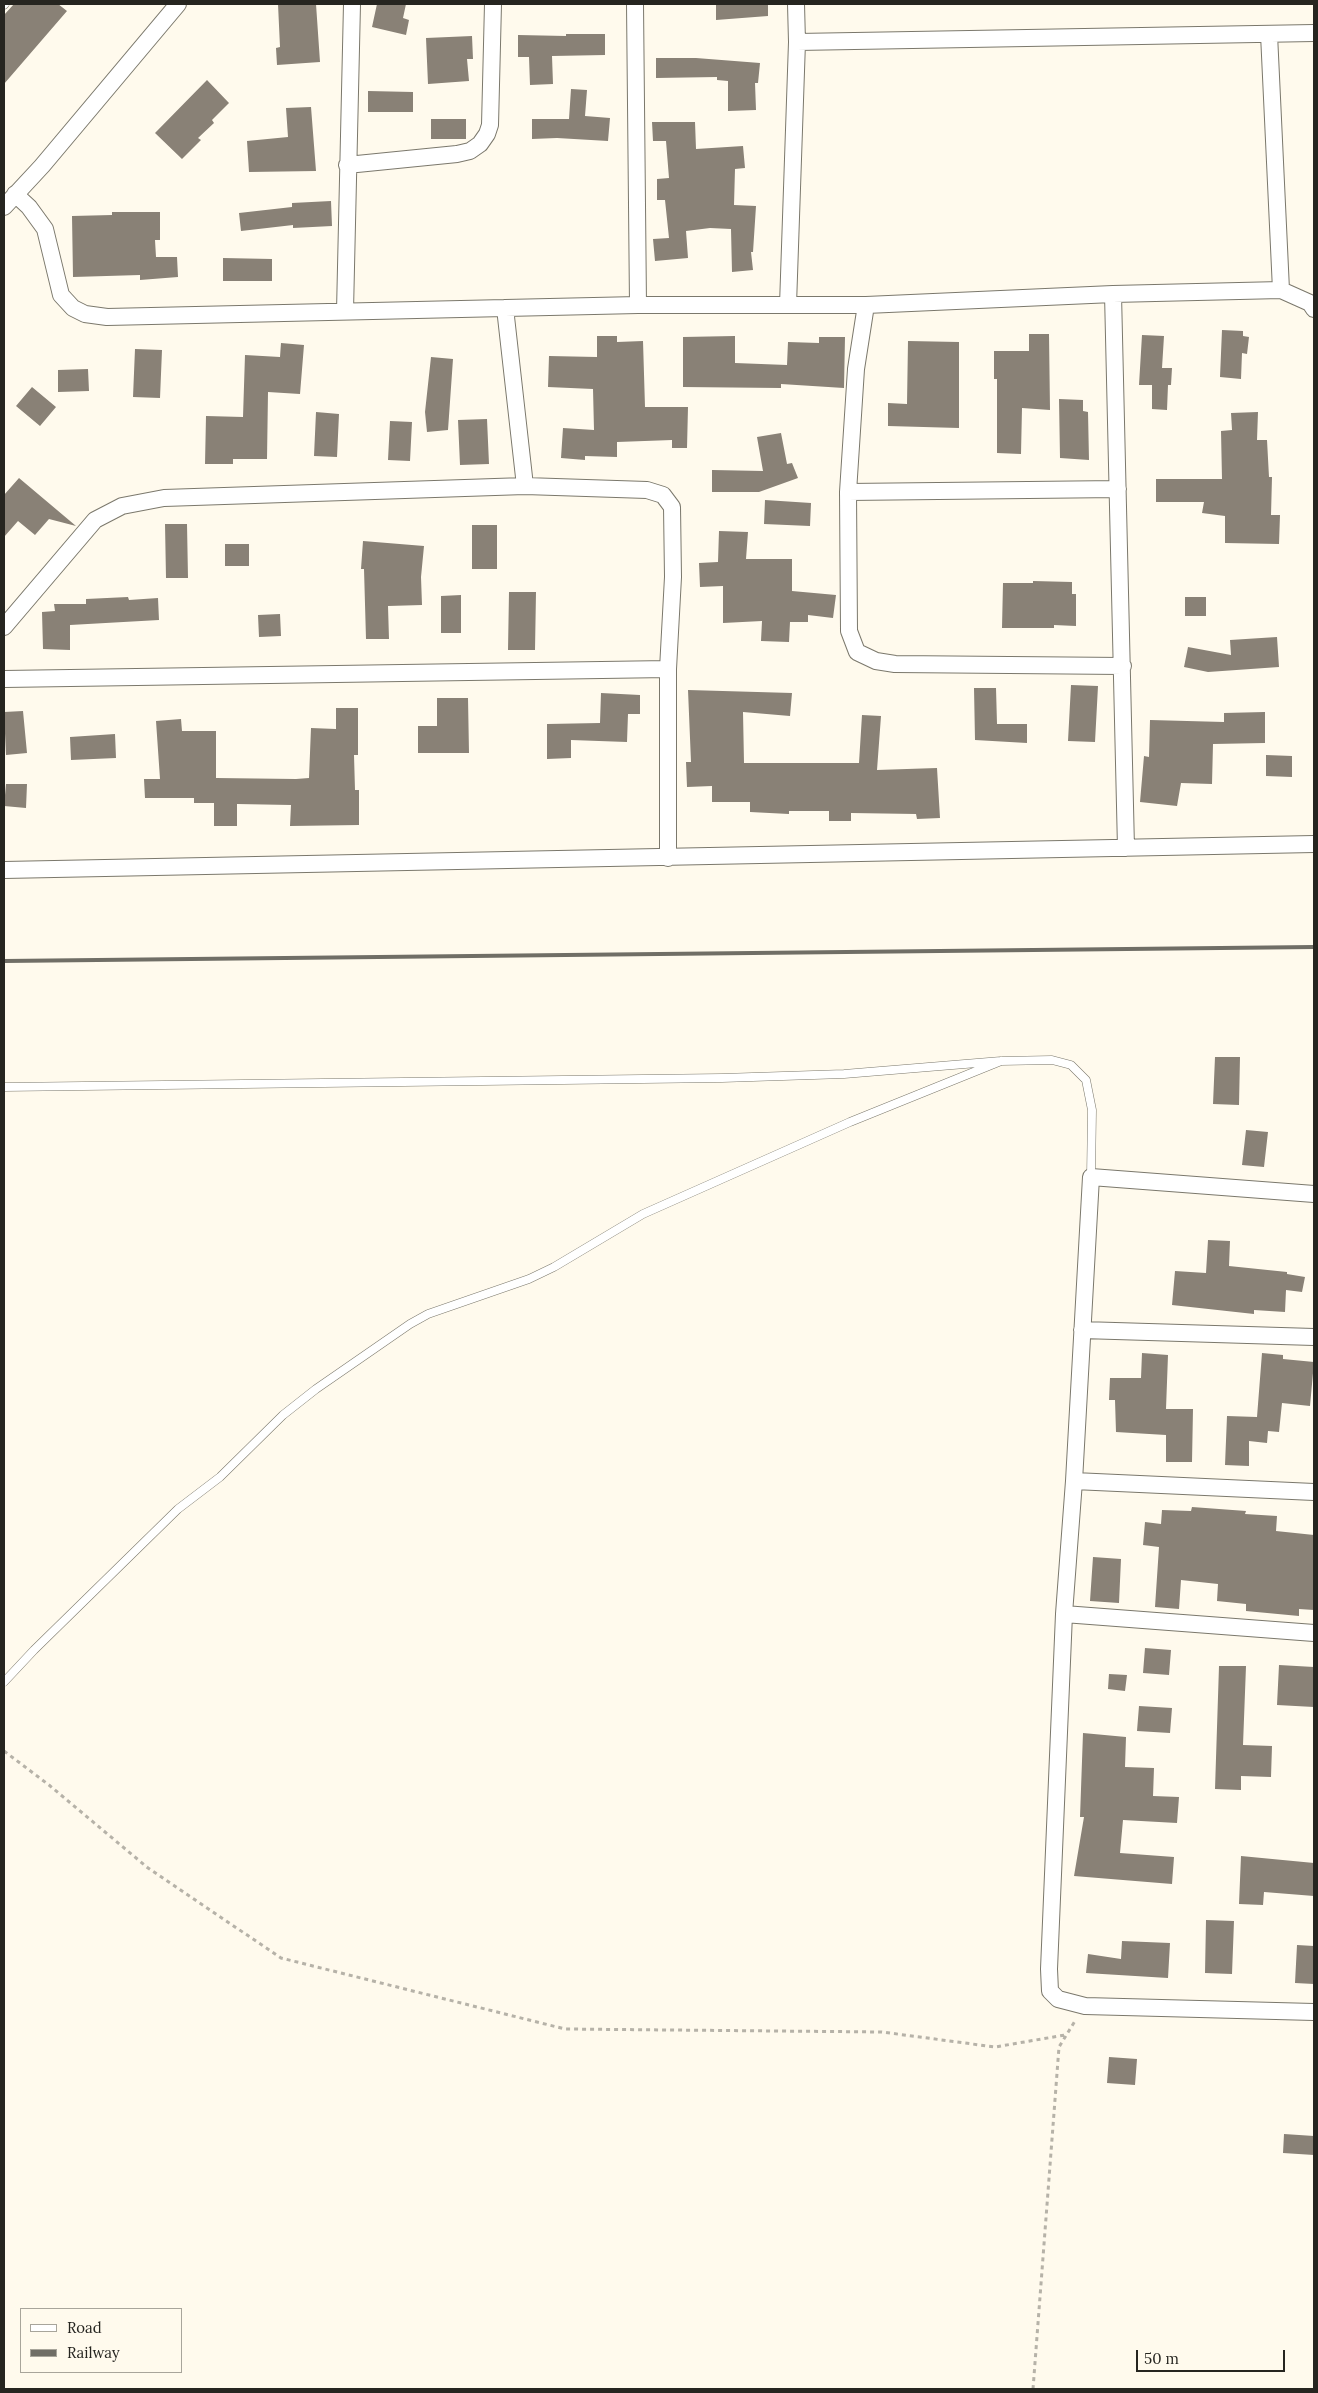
<!DOCTYPE html>
<html>
<head>
<meta charset="utf-8">
<style>
	body { margin:0 }
	#map { position:relative; width:1318px; height:2393px; overflow:hidden; background:#fffaed; font-family:Lora,serif }
	canvas { display:block }
	.frame { position:absolute; inset:0; border:5px solid #262520; pointer-events:none }
	.legend { position:absolute; left:20px; top:2308px; width:162px; height:65px; box-sizing:border-box; background:#fffaed; border:1px solid #a8a59b; margin:0; padding:6px 9px; list-style:none; font-size:15px; color:#262520 }
	.legend li { display:flex; align-items:center; gap:10px; height:25px }
	.legend b { width:25px; border:1px solid #a8a59b }
	.scale { position:absolute; left:1136px; top:2350px; width:149px; height:22px; box-sizing:border-box; border:2px solid #262520; border-top:0; padding-left:6px; font-size:15px; line-height:18px; white-space:nowrap; color:#262520; -webkit-text-stroke:4px #fffaed; paint-order:stroke }
</style>
</head>
<body>
<div id="map">
<canvas width="1318" height="2393"></canvas>
<div class="frame"></div>
<ul class="legend">
<li><b style="height:6px;background:#fff"></b>Road</li>
<li><b style="height:6px;background:#706e66"></b>Railway</li>
</ul>
<div class="scale">50 m</div>
</div>
<script>
const context = document.querySelector('canvas').getContext('2d');
context.lineJoin = 'round';
function fill(path, color) {
  context.fillStyle = color;
  context.fill(path, 'evenodd');
}
function poly(rows) {
  const path = new Path2D();
  for (const r of rows) {
    path.moveTo(r[0], r[1]);
    for (let i = 2; i < r.length; i += 2) path.lineTo(r[i], r[i + 1]);
  }
  return path;
}
function strokePath(path, color, width, dash) {
  context.strokeStyle = color;
  context.lineWidth = width;
  context.lineCap = dash ? 'butt' : 'round';
  context.setLineDash(dash || []);
  context.stroke(path);
}
const building = poly([
	[14,4,58,4,67,11,4,84,4,15],
	[278,4,316,4,320,62,277,65,276,48,280,47],
	[377,4,406,4,403,18,409,20,406,35,372,27],
	[716,4,768,4,768,16,716,20],
	[566,34,605,34,605,55,552,56,553,84,530,85,529,57,518,57,518,35,566,36],
	[472,36,473,59,467,59,469,81,428,84,426,38],
	[656,58,696,58,760,63,758,83,755,83,756,110,728,111,728,81,717,80,717,77,656,78],
	[207,80,229,103,212,120,214,123,198,138,201,140,182,159,155,133],
	[571,89,587,90,585,116,610,118,608,141,557,138,532,139,532,119,569,119],
	[368,91,413,92,413,112,368,112],
	[311,107,316,171,249,172,247,141,288,137,286,108],
	[431,119,466,119,466,139,431,139],
	[652,122,695,122,696,149,743,146,745,168,735,169,734,205,756,206,753,252,751,252,753,270,732,272,731,229,710,228,686,231,688,258,655,261,653,239,669,238,665,200,657,200,657,179,669,178,666,141,653,141],
	[331,201,332,226,293,228,293,225,241,231,239,213,292,207,292,203],
	[112,212,160,212,160,240,155,240,156,257,177,257,178,277,140,280,140,275,73,277,72,216,112,215],
	[223,258,272,259,272,281,223,281],
	[1222,330,1243,331,1243,336,1249,337,1247,354,1242,353,1241,379,1220,377],
	[1029,334,1049,334,1050,410,1022,408,1021,454,997,453,997,379,994,379,994,351,1029,351],
	[1142,335,1164,336,1162,368,1172,368,1171,385,1168,385,1167,410,1152,409,1152,385,1139,385],
	[597,336,617,336,617,342,643,341,645,407,688,407,687,448,672,448,672,440,617,442,617,457,585,456,585,460,561,458,563,428,594,430,593,389,548,387,549,356,597,357],
	[735,336,735,363,787,365,788,342,819,343,819,337,845,337,844,388,781,384,781,388,683,387,683,337],
	[908,341,959,342,959,428,888,426,888,403,907,404],
	[281,343,304,345,300,394,268,392,267,459,233,459,233,464,205,464,206,416,243,417,245,355,280,357],
	[135,349,162,350,160,398,133,397],
	[431,357,453,359,448,430,427,432,425,412],
	[88,369,89,391,58,392,58,370],
	[32,387,56,407,40,426,16,406],
	[1059,399,1083,400,1083,411,1088,412,1089,460,1060,458],
	[316,412,339,414,337,457,314,456],
	[1258,412,1257,440,1267,440,1269,477,1272,477,1271,515,1280,515,1279,544,1225,543,1225,516,1202,513,1204,502,1156,502,1156,479,1222,479,1221,431,1232,430,1231,413],
	[487,419,489,464,460,465,458,420],
	[390,421,412,422,410,461,388,460],
	[781,433,787,464,792,463,798,478,759,492,712,492,712,470,763,471,757,437],
	[19,478,76,526,49,519,35,535,18,521,4,537,4,495],
	[765,500,811,503,810,526,764,524],
	[165,524,187,524,188,578,166,578],
	[472,525,497,525,497,569,472,569],
	[719,531,748,532,746,559,792,559,792,591,836,595,833,618,808,615,808,622,790,622,789,642,761,641,762,621,723,623,723,586,700,587,699,563,718,562],
	[363,541,424,546,421,577,422,605,388,606,389,639,366,639,364,569,361,569],
	[225,544,249,544,249,566,225,566],
	[1033,581,1072,582,1072,594,1076,594,1076,626,1054,625,1054,628,1002,628,1003,583,1033,583],
	[509,592,536,592,535,650,508,650],
	[461,595,461,633,441,633,441,596],
	[128,597,129,600,158,598,159,620,70,625,70,650,43,649,42,612,55,611,54,604,86,604,86,599],
	[1185,597,1206,597,1206,616,1185,616],
	[280,614,281,636,259,637,258,615],
	[1277,637,1279,667,1208,672,1184,667,1188,647,1231,655,1230,640],
	[1071,685,1098,686,1095,742,1068,741],
	[974,688,996,688,997,724,1027,724,1027,743,975,740],
	[688,690,792,693,790,716,743,712,744,763,859,763,862,715,881,716,877,770,937,768,940,818,917,819,916,814,851,813,851,821,829,821,829,811,789,811,789,814,750,812,750,802,712,802,712,786,687,787,686,762,691,762],
	[601,693,640,695,640,714,628,714,627,742,571,740,571,758,547,759,547,724,600,723],
	[437,698,468,698,469,753,418,753,418,726,437,726],
	[336,708,358,708,358,755,354,755,355,790,359,790,359,825,290,826,291,805,237,804,237,826,214,826,214,803,194,803,194,798,145,798,144,779,160,779,156,721,181,719,182,731,216,731,216,778,296,779,309,778,311,728,336,729],
	[23,711,27,753,6,755,4,712],
	[1265,712,1265,743,1213,744,1212,784,1181,783,1177,806,1140,802,1144,756,1149,757,1150,720,1224,722,1224,713],
	[115,734,116,758,71,760,70,737],
	[1266,755,1292,756,1292,777,1266,776],
	[6,784,27,784,26,808,4,806],
	[1215,1057,1240,1057,1239,1105,1213,1104],
	[1246,1130,1268,1132,1264,1167,1242,1165],
	[1208,1240,1230,1241,1229,1266,1287,1272,1287,1274,1305,1277,1302,1292,1286,1290,1285,1312,1254,1310,1254,1314,1172,1305,1175,1271,1206,1273],
	[1142,1353,1168,1355,1166,1409,1193,1409,1192,1462,1166,1462,1166,1435,1116,1432,1115,1400,1109,1400,1110,1378,1141,1378],
	[1262,1353,1283,1355,1283,1359,1314,1362,1310,1406,1282,1403,1279,1432,1268,1431,1267,1443,1249,1441,1249,1466,1225,1465,1227,1416,1257,1417],
	[1192,1507,1246,1511,1245,1514,1277,1516,1276,1531,1314,1535,1314,1610,1299,1609,1299,1616,1246,1611,1246,1604,1217,1601,1218,1584,1181,1580,1179,1609,1155,1607,1159,1547,1143,1545,1145,1522,1161,1524,1162,1510,1191,1511],
	[1093,1557,1121,1559,1119,1603,1090,1601],
	[1145,1648,1171,1650,1169,1675,1143,1673],
	[1279,1665,1314,1667,1314,1707,1277,1705],
	[1219,1666,1246,1666,1243,1745,1272,1746,1271,1777,1241,1776,1241,1790,1215,1789],
	[1109,1674,1127,1675,1125,1691,1108,1689],
	[1139,1706,1172,1708,1170,1733,1137,1731],
	[1083,1733,1126,1737,1125,1767,1154,1768,1153,1796,1179,1797,1177,1823,1123,1820,1120,1853,1174,1857,1172,1884,1074,1876,1084,1817,1080,1817],
	[1241,1856,1314,1863,1314,1896,1264,1892,1263,1905,1239,1904],
	[1206,1920,1234,1921,1232,1974,1205,1973],
	[1122,1941,1170,1943,1168,1978,1086,1973,1088,1954,1121,1959],
	[1297,1945,1314,1946,1314,1984,1295,1983],
	[1109,2057,1137,2059,1135,2085,1107,2083],
	[1284,2134,1314,2136,1314,2155,1283,2153]
]);
const path = poly([
	[4,1751,49,1785,148,1868,281,1958,565,2029,882,2032,995,2047,1065,2035],
	[1033,2389,1059,2047,1075,2021]
]);
const lane = poly([
	[4,5,5,4],
	[4,1087,722,1078,844,1074,1001,1061,1052,1060,1071,1065,1086,1080,1092,1110,1091,1177],
	[4,1682,34,1650,178,1509,220,1477,283,1415,316,1389,410,1324,428,1314,529,1279,554,1267,643,1214,850,1122,1001,1061]
]);
const street = poly([
	[635,4,638,305],
	[1269,34,1281,290],
	[797,42,1314,33],
	[347,165,457,154,470,151,480,144,487,134,490,125,493,4],
	[15,194,29,207,45,229,61,295,73,308,85,314,107,317,638,305,866,305,1113,294,1281,290,1310,303,1314,309],
	[4,207,42,166,178,4],
	[1113,294,1126,848],
	[788,305,797,42,796,4],
	[505,308,525,486],
	[345,311,352,4],
	[1118,489,848,492,849,631,857,652,876,661,895,664,1123,666],
	[848,492,856,369,866,305],
	[4,627,95,520,122,506,164,498,525,486,647,490,663,495,672,507,673,577,668,669,668,858],
	[4,679,668,669],
	[4,870,1314,844],
	[1314,1194,1091,1177,1074,1481,1064,1614,1049,1969,1050,1991,1058,1999,1085,2006,1314,2012],
	[1082,1330,1314,1337],
	[1074,1481,1314,1492],
	[1064,1614,1314,1633]
]);
const rail = poly([
	[4,961,1314,947]
]);
fill(building, '#898176');
strokePath(lane, '#7b786c', 9);
strokePath(street, '#7b786c', 18);
strokePath(path, '#b6b2a8', 3, [4, 4]);
strokePath(lane, '#fff', 8);
strokePath(street, '#fff', 16);
strokePath(rail, '#706e66', 4);
</script>
</body>
</html>
